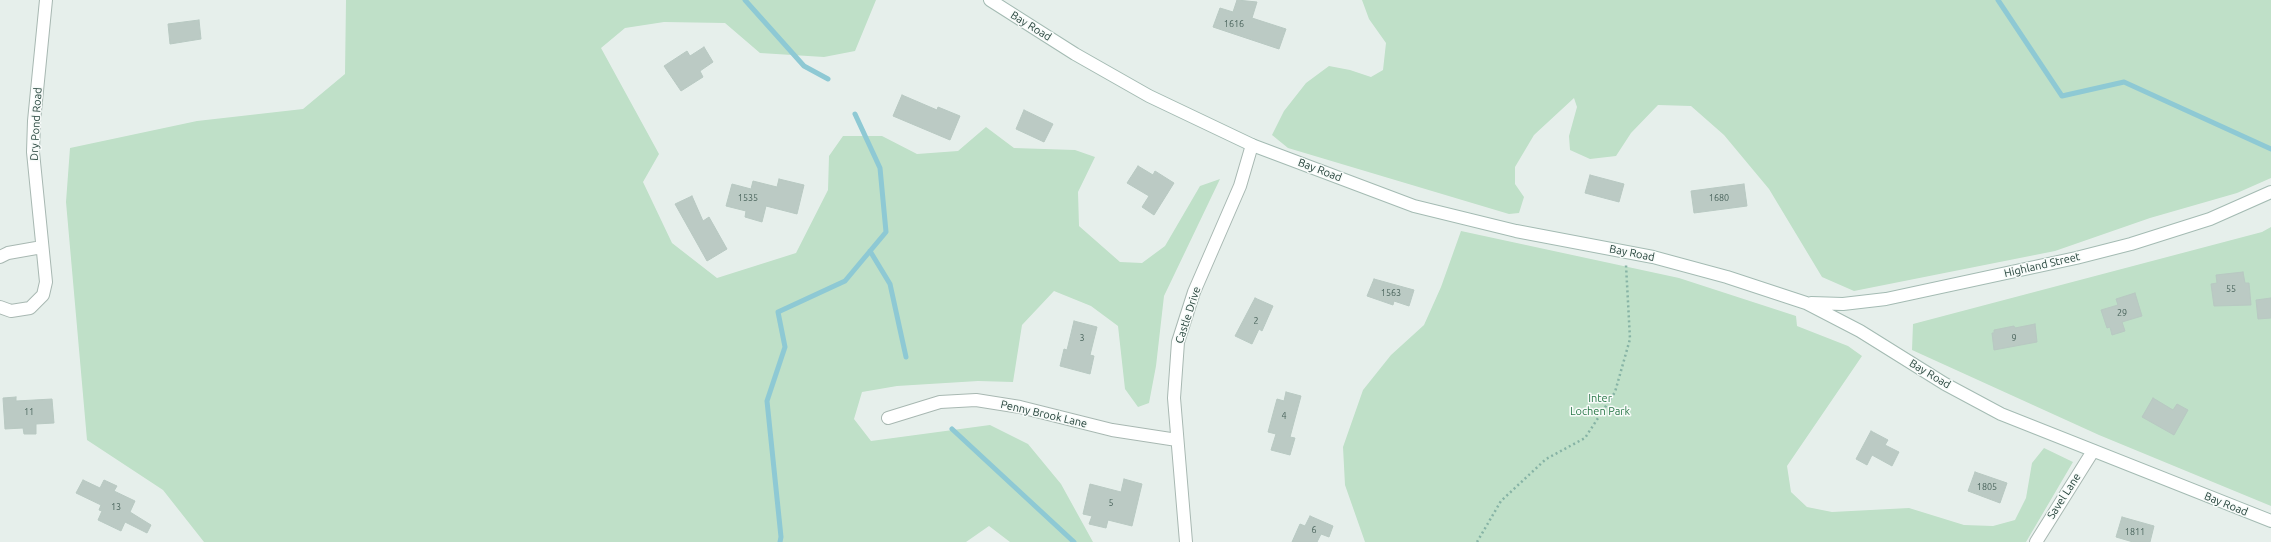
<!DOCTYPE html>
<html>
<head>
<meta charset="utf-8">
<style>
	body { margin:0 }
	canvas { display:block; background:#e6efeb }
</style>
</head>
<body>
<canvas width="2271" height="542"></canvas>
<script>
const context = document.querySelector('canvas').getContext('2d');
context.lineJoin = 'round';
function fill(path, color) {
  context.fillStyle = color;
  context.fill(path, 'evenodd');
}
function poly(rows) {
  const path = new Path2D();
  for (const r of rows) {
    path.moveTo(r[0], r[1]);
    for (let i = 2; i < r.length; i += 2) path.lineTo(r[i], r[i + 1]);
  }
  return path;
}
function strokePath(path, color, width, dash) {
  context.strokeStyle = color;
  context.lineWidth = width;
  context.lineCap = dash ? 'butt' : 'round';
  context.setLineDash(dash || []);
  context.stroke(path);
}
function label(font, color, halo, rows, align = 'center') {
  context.font = font + ' Ubuntu,sans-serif';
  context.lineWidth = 3;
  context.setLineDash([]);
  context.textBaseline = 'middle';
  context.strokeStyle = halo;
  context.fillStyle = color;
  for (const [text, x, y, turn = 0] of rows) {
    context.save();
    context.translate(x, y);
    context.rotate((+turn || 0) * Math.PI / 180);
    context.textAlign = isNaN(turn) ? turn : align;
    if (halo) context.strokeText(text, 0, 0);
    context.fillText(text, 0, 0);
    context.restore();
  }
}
const green = poly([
	[346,0,876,0,855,51,824,57,760,53,725,23,664,22,625,28,601,48,659,154,643,182,672,243,717,278,796,253,828,190,829,156,843,136,882,136,917,154,958,151,986,127,1014,148,1075,150,1095,157,1078,192,1079,226,1120,262,1142,263,1165,246,1200,186,1220,179,1164,296,1156,366,1149,403,1138,407,1125,389,1118,326,1091,306,1054,291,1022,325,1013,382,978,381,897,386,862,392,854,419,871,441,990,425,1028,444,1061,484,1093,542,1010,542,989,526,966,542,204,542,163,490,87,440,66,202,70,148,197,121,303,109,345,74],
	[1362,0,2271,0,2271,178,2237,193,2150,218,2055,251,1854,291,1822,277,1769,189,1724,135,1691,106,1658,105,1631,133,1616,156,1590,159,1570,150,1569,136,1577,107,1574,98,1534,135,1515,167,1515,184,1524,197,1519,213,1509,214,1288,148,1272,135,1284,111,1306,83,1329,66,1350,70,1371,77,1383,70,1386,43,1369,19],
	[2271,227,2271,506,2099,435,1912,350,1913,324,2262,232],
	[1461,231,1679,278,1796,316,1797,326,1848,346,1862,356,1787,466,1791,492,1807,507,1832,512,1909,508,1964,525,1993,526,2015,520,2026,498,2032,463,2044,448,2073,462,2026,542,1365,542,1345,485,1343,447,1363,390,1391,355,1424,325,1441,287]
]);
const stream = poly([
	[745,0,804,66,828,79],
	[1998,0,2062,96,2124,82,2271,149],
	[870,251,890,284,906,357],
	[952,429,1074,542],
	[780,542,781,537,767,401,785,347,778,312,845,281,886,232,880,168,855,114]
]);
const building = poly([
	[1237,0,1257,2,1252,18,1286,29,1279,49,1213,27,1220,8,1233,12,1237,0],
	[199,20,201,39,170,44,168,24,199,20],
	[704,47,713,62,700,71,703,77,681,91,664,66,687,51,690,56,704,47],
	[902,95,937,110,938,107,960,116,950,140,893,116,902,95],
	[1024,110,1053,124,1044,142,1016,129,1024,110],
	[1138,166,1153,175,1155,171,1174,183,1154,215,1142,207,1149,196,1127,183,1138,166],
	[1590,175,1624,184,1619,202,1585,193,1590,175],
	[779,179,804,185,797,214,766,206,762,222,745,217,746,211,726,206,732,184,751,189,753,181,777,187,779,179],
	[1744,184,1747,206,1694,213,1691,191,1744,184],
	[692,196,703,221,709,217,727,249,707,261,675,204,692,196],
	[2243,272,2245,283,2249,283,2251,305,2214,306,2211,284,2217,283,2216,275,2243,272],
	[1374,279,1414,290,1409,306,1394,301,1393,305,1367,296,1374,279],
	[2135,293,2142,316,2122,322,2125,331,2112,335,2110,327,2107,328,2101,310,2118,305,2116,299,2135,293],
	[1255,298,1273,306,1262,331,1259,329,1252,344,1235,336,1255,298],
	[2271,298,2271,318,2258,319,2256,300,2271,298],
	[1074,321,1097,327,1090,355,1094,356,1090,374,1060,366,1064,349,1067,350,1074,321],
	[2035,324,2037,342,1994,350,1992,333,1994,333,1994,330,2014,326,2015,328,2035,324],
	[1286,392,1301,396,1290,437,1295,438,1290,455,1271,450,1276,434,1268,432,1277,399,1284,401,1286,392],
	[16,397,16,401,52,399,54,423,36,424,36,434,24,434,23,428,5,429,3,398,16,397],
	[2153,398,2173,410,2177,404,2188,410,2174,435,2142,417,2153,398],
	[1871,431,1888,440,1885,445,1899,452,1892,466,1872,455,1867,465,1856,459,1871,431],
	[1975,472,2007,483,2000,503,1968,491,1975,472],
	[1124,479,1142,484,1132,526,1108,520,1106,528,1089,524,1092,516,1083,514,1090,484,1121,492,1124,479],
	[83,480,100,488,104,480,117,486,114,491,135,501,130,512,151,525,147,533,125,522,121,531,98,520,102,511,99,510,101,505,76,493,83,480],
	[1310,516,1333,526,1329,537,1321,534,1317,542,1292,542,1300,524,1305,526,1310,516],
	[2122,517,2154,526,2150,542,2133,542,2116,537,2122,517]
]);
const path = poly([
	[1477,542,1501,501,1546,459,1585,438,1615,392,1630,339,1626,265]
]);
const street = poly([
	[0,257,8,253,42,247],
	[0,307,11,311,30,308,43,295,46,282,33,152,34,121,46,0],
	[888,418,940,402,976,400,1020,407,1112,430,1177,440],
	[1186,542,1174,398,1178,342,1194,292,1240,186,1252,145],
	[2036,542,2093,451]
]);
const secondary = poly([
	[990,0,1075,54,1149,96,1252,145,1414,206,1516,231,1653,257,1727,277,1806,303,1860,331,1945,384,2001,414,2271,521],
	[1811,303,1843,304,1886,299,2076,258,2131,244,2210,219,2271,192]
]);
const numberNames = [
	["1616",1234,24],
	["1535",748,198],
	["1680",1719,198],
	["55",2231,289],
	["1563",1391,293],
	["29",2122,313],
	["2",1256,321],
	["3",1082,338],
	["9",2014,338],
	["11",29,412],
	["4",1284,416],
	["1805",1987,487],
	["5",1111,503],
	["13",116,507],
	["6",1314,530],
	["1811",2135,532]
];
const streetNames = [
	["Bay Road",1031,26,32],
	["Dry Pond Road",36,124,-87],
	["Bay Road",1320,170,21],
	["Bay Road",1632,253,11],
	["Highland Street",2042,265,-13],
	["Castle Drive",1188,315,-72],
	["Bay Road",1930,374,31],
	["Penny Brook Lane",1044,414,13],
	["Savel Lane",2064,496,-57],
	["Bay Road",2226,504,22]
];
const parkNames = [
	["Inter",1600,398],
	["Lochen Park",1600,411]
];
fill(green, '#bfe0c8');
strokePath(stream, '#8ec9d4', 5);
fill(building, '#bbcac4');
strokePath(building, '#b8c9c2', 1);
strokePath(street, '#a8b8b2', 14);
strokePath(secondary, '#a4bbb3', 14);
strokePath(path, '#86b3a5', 2.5, [2, 3]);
strokePath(street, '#fff', 12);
strokePath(secondary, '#fff', 12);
label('9px', '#4a645c', null, numberNames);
label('11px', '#24423a', '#f7fbf9', streetNames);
label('11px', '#2d7a4b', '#f7fbf9', parkNames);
</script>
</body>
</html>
